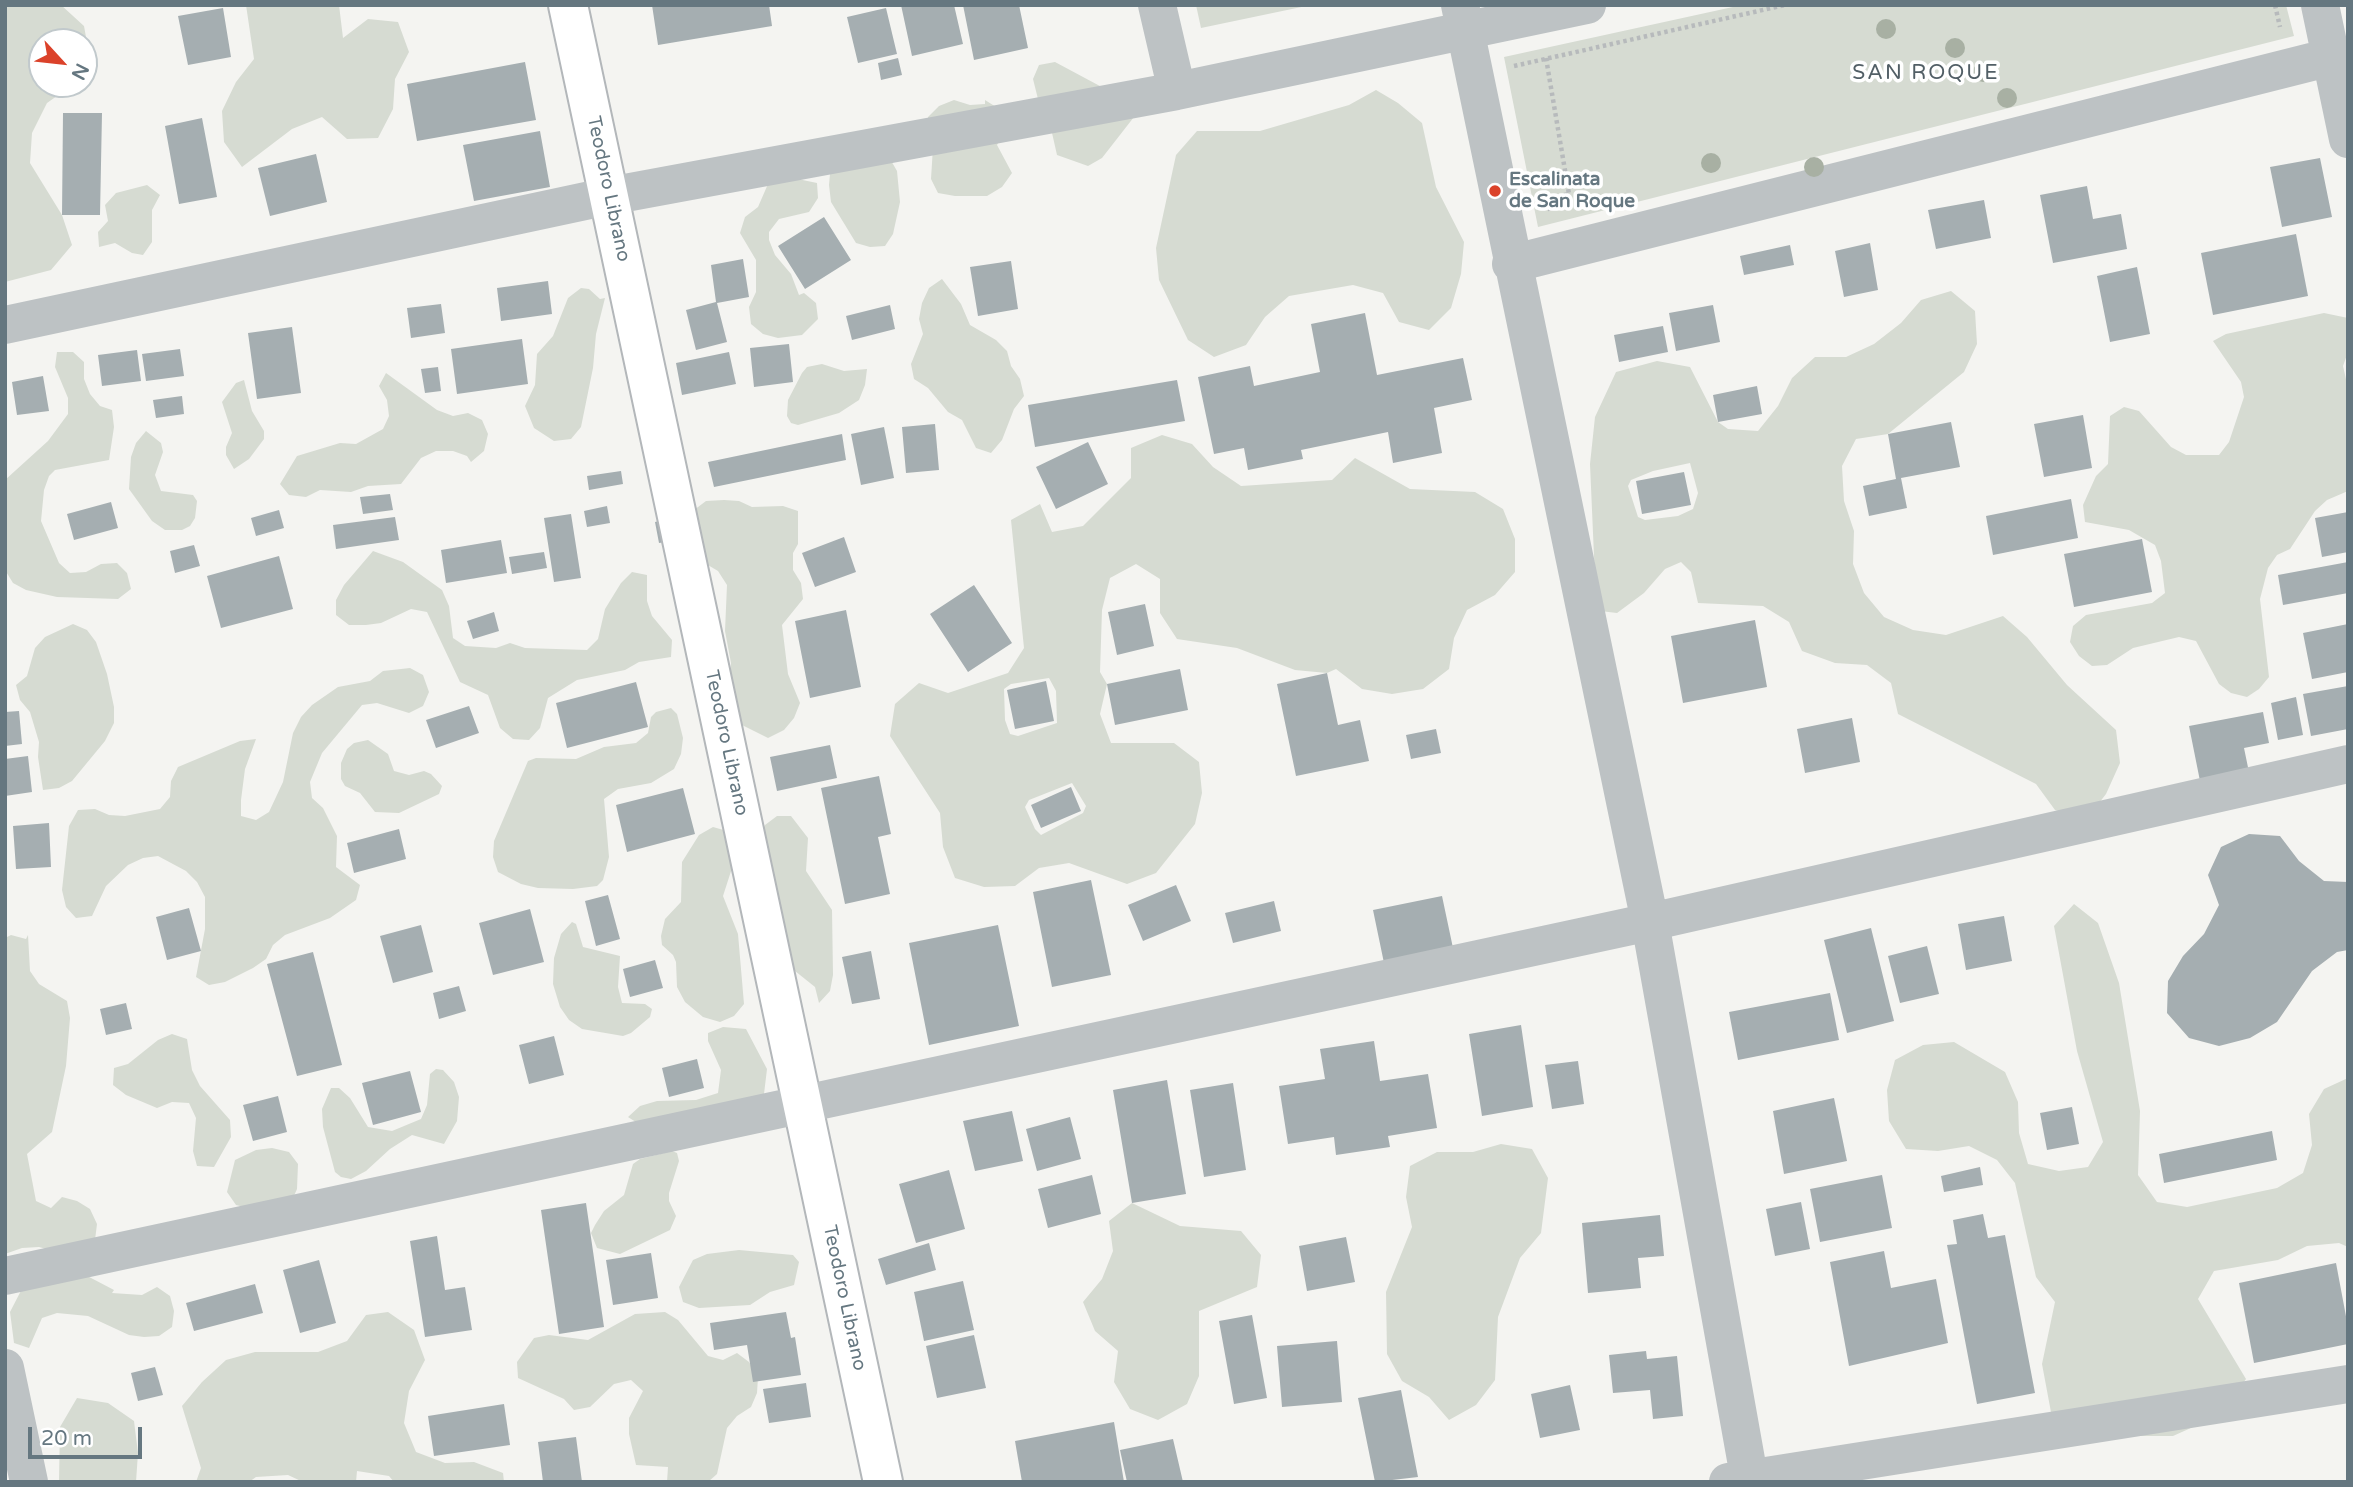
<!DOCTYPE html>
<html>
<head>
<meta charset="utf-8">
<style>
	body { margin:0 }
	#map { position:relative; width:2353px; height:1487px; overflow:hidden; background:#f4f4f1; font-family:"Varela Round",sans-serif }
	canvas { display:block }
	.frame { position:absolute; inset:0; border:7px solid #657780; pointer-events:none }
	.north { position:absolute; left:28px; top:28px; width:70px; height:70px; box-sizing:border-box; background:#fff; border:2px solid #c1c9cc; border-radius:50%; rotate:117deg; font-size:19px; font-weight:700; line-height:28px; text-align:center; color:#657780 }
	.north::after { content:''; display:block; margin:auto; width:24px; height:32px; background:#db422a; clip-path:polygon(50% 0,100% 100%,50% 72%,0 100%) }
	.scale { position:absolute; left:28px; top:1427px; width:114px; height:32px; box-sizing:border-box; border:4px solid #657780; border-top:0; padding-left:9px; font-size:21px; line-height:24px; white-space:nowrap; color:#657780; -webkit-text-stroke:5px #fff; paint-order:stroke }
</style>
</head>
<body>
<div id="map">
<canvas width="2353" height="1487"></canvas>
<div class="frame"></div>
<div class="north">N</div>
<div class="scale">20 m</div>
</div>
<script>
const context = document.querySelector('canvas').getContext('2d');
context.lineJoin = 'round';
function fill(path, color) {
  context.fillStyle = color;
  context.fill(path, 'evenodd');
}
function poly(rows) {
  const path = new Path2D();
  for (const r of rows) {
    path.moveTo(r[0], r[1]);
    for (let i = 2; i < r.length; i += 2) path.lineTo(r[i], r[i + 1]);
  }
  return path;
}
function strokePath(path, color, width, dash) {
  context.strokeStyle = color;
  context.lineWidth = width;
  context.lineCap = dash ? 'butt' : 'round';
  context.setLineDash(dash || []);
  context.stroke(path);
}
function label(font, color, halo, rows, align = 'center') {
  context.font = font + ' "Varela Round",sans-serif';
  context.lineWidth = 7;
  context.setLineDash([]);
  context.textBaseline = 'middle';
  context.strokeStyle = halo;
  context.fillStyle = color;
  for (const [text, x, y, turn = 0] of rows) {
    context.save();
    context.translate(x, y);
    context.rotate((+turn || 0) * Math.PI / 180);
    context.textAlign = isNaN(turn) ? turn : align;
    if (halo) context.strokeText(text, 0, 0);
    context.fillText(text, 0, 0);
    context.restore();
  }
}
const green = poly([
	[5,5,61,5,84,26,90,59,84,68,84,42,42,42,42,84,74,84,47,103,32,133,30,163,62,215,72,245,51,270,5,282],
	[246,5,339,5,343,38,368,19,398,22,409,52,395,79,393,109,378,138,347,139,322,117,292,129,242,167,224,142,222,111,236,82,254,59],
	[1196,5,1311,5,1201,28],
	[1742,5,2286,5,2294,36,1538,227,1504,57],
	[1055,62,1141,108,1102,158,1088,166,1057,155,1050,124,1041,111,1033,79,1039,65],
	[1376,90,1398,103,1422,123,1436,187,1464,242,1461,274,1451,308,1429,330,1399,322,1383,293,1353,285,1289,296,1265,317,1246,345,1214,357,1188,340,1159,280,1156,248,1176,155,1197,131,1260,131,1349,105],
	[954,100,970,105,985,104,985,100,1012,117,997,145,1012,173,1002,187,987,196,955,196,938,193,931,179,933,147,928,132,928,117,939,106],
	[882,145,897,171,900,202,893,234,885,246,870,247,856,243,831,202,829,185,832,152],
	[793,178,817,183,818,198,809,212,779,219,769,232,769,240,775,255,791,274,799,295,804,293,816,303,818,319,802,335,778,338,763,334,751,324,749,307,756,292,756,260,740,233,745,217,758,207,768,184],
	[147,185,160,195,152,210,152,242,143,255,132,253,115,243,99,247,98,232,108,221,105,205,116,193],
	[942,279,961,304,970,325,996,340,1007,351,1011,366,1020,379,1024,396,1014,409,1002,440,991,453,976,448,962,420,948,412,928,388,914,379,911,364,923,334,919,319,922,303,929,288],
	[581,288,589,289,600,299,605,298,596,334,593,368,581,427,571,439,554,441,534,428,525,406,535,385,537,354,553,336,568,298],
	[1951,291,1975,311,1977,344,1964,372,1888,434,1856,439,1842,466,1844,501,1854,531,1853,564,1864,593,1884,617,1913,630,1946,635,2003,616,2027,637,2067,685,2116,730,2120,763,2106,794,2086,820,2055,810,2036,784,1898,714,1891,683,1867,665,1835,663,1802,651,1789,622,1763,606,1698,603,1691,572,1681,562,1665,569,1644,593,1617,613,1600,611,1595,579,1590,464,1595,417,1616,372,1657,361,1690,367,1718,422,1728,429,1758,431,1778,406,1792,378,1815,357,1846,357,1874,344,1901,323,1921,300],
	[1690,463,1698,493,1693,509,1678,516,1645,520,1638,517,1628,486,1631,480,1653,471],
	[2324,313,2348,318,2348,352,2343,366,2348,388,2348,491,2327,500,2315,511,2290,549,2277,555,2268,568,2260,599,2269,677,2259,689,2247,697,2231,693,2219,684,2196,641,2179,637,2133,648,2107,665,2092,666,2079,656,2070,642,2073,626,2086,615,2152,603,2165,593,2161,561,2155,545,2129,530,2085,522,2083,505,2096,476,2108,464,2110,416,2124,407,2139,411,2171,447,2186,455,2219,455,2229,442,2244,397,2241,382,2213,341,2226,334],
	[57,352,73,352,84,362,84,379,90,394,100,406,112,410,114,427,109,460,55,470,49,476,44,490,41,521,59,563,70,573,86,572,101,564,117,563,127,573,131,589,118,599,57,597,26,590,13,583,5,570,5,480,48,441,68,414,68,398,55,367],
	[822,364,844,371,867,369,865,385,859,400,839,413,798,425,791,423,787,416,788,400,802,373,807,367],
	[386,373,437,410,453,416,468,413,482,420,488,434,484,451,471,462,467,456,453,451,436,451,421,458,401,484,368,486,351,492,320,490,306,497,289,495,280,484,297,456,340,443,356,444,383,429,389,416,387,400,379,386],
	[244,380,252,411,264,431,264,439,249,459,234,469,226,455,226,447,232,433,222,402,236,383],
	[146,431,161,443,163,452,155,475,161,491,193,495,197,501,195,518,190,526,182,530,165,530,152,521,129,489,131,457,136,443],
	[1162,435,1192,444,1213,467,1241,486,1332,480,1355,458,1410,489,1475,492,1503,509,1515,539,1515,572,1495,595,1467,610,1454,638,1449,669,1423,689,1392,694,1362,689,1336,669,1327,673,1295,670,1237,648,1177,639,1160,613,1160,579,1136,564,1110,578,1102,610,1100,672,1107,684,1100,714,1111,743,1174,743,1199,762,1202,793,1195,824,1156,873,1127,884,1069,863,1039,868,1015,886,984,887,955,878,943,847,940,813,890,736,895,704,919,683,948,693,1008,673,1024,648,1011,520,1040,504,1052,532,1083,526,1131,478,1131,448],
	[1049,678,1056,691,1057,723,1018,736,1010,734,1005,720,1004,689,1011,684],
	[1072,783,1086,806,1083,813,1041,835,1035,829,1025,807,1029,800],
	[724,500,739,501,752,507,783,506,798,511,798,544,793,553,793,570,801,583,803,599,782,625,788,674,800,703,794,718,784,730,768,738,740,724,729,695,731,663,725,631,727,585,718,571,691,555,694,510,706,501],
	[373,551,403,562,442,590,449,606,453,638,465,646,496,648,510,643,525,648,587,650,598,639,605,609,621,583,632,572,647,575,647,601,652,616,672,640,671,657,639,662,625,670,577,680,548,698,540,728,529,740,513,739,500,728,488,695,460,682,427,612,411,609,381,623,366,625,349,625,336,615,336,600,344,585],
	[73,624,87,630,96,642,107,674,114,707,114,723,105,741,72,781,59,788,43,790,38,757,39,742,30,712,20,700,16,685,27,676,35,648,45,637],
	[410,668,423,675,429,692,423,706,409,713,377,703,362,705,322,753,310,782,312,798,323,808,337,836,336,867,360,885,356,900,330,918,285,935,273,945,266,959,253,968,225,982,209,985,196,977,205,929,205,897,197,882,186,871,158,856,143,858,128,865,106,886,92,916,76,918,66,907,62,890,69,826,78,810,95,809,109,815,125,816,160,809,170,797,171,781,178,767,240,741,256,739,245,769,241,800,241,816,256,820,269,812,283,782,293,733,301,717,312,705,338,687,370,681,383,671],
	[671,708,677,714,683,738,681,754,674,769,651,783,618,789,604,799,609,857,603,880,597,886,573,889,538,888,521,884,498,872,493,857,494,841,528,761,536,758,576,759,604,747,636,743,648,733,651,717,656,712],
	[368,740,388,754,394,771,409,775,424,771,431,774,442,786,439,794,399,813,375,812,360,793,345,786,341,779,341,763,347,749,354,743],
	[777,816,791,816,808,838,806,871,832,910,833,975,830,991,819,1003,815,987,790,967,773,925,775,878,758,839,765,825],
	[713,827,727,831,733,865,723,896,738,934,744,1004,734,1016,720,1022,703,1017,685,1002,677,987,676,962,673,955,662,945,661,936,665,919,681,902,682,862,699,835],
	[2074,904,2098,923,2119,983,2140,1111,2138,1175,2157,1202,2187,1207,2277,1188,2303,1173,2312,1145,2309,1114,2324,1089,2348,1078,2348,1247,2339,1243,2307,1246,2278,1260,2214,1271,2198,1299,2246,1379,2228,1405,2202,1423,2173,1436,2109,1436,2053,1423,2042,1364,2055,1302,2036,1277,2015,1183,1997,1160,1969,1146,1938,1151,1906,1149,1889,1121,1887,1090,1895,1060,1923,1045,1954,1042,2005,1072,2018,1102,2019,1133,2028,1164,2059,1171,2088,1167,2103,1142,2077,1051,2054,926],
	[572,922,576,924,583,947,620,956,618,987,622,1003,645,1004,652,1009,650,1017,631,1033,623,1036,582,1029,569,1020,560,1007,553,984,554,958,561,934],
	[11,935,26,939,28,935,30,971,39,984,67,1001,70,1018,66,1066,52,1132,27,1154,36,1201,51,1208,62,1197,77,1201,90,1209,97,1224,95,1240,72,1256,39,1247,22,1248,5,1254,5,938],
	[723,1027,746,1029,767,1069,764,1094,642,1126,628,1117,640,1106,657,1101,696,1100,718,1093,721,1070,708,1041,708,1033],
	[172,1034,187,1039,192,1070,200,1086,230,1120,231,1137,214,1167,197,1166,193,1151,196,1118,189,1103,172,1102,157,1108,126,1095,113,1085,114,1068,128,1064,158,1040],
	[436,1069,443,1070,454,1082,459,1097,457,1121,444,1144,412,1135,390,1149,366,1171,351,1179,341,1177,335,1172,323,1127,322,1109,331,1088,339,1088,350,1098,368,1127,392,1131,421,1119,427,1105,430,1074],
	[1501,1144,1532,1149,1548,1178,1541,1233,1520,1258,1498,1317,1495,1380,1476,1405,1449,1420,1429,1397,1402,1381,1387,1354,1386,1292,1412,1227,1406,1197,1410,1166,1437,1152,1473,1152],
	[272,1148,289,1152,298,1164,297,1189,293,1198,244,1207,236,1205,227,1192,235,1160,256,1150],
	[672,1151,677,1153,679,1161,669,1193,669,1201,676,1216,670,1230,620,1254,597,1248,591,1233,595,1225,604,1211,624,1195,633,1164,640,1159],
	[1132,1203,1180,1226,1241,1231,1261,1255,1257,1287,1199,1311,1199,1376,1187,1404,1158,1420,1130,1409,1114,1382,1118,1351,1095,1331,1083,1302,1102,1279,1113,1251,1109,1221],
	[739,1250,793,1255,799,1262,794,1285,770,1292,750,1305,699,1308,683,1302,679,1287,693,1260,707,1254],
	[72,1268,114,1290,112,1293,142,1295,157,1287,170,1296,174,1311,172,1327,159,1336,144,1337,129,1335,88,1316,57,1313,42,1318,29,1348,14,1343,10,1312,26,1281],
	[388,1312,414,1330,425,1360,409,1391,404,1423,416,1452,445,1463,474,1462,503,1473,504,1482,394,1482,389,1476,357,1471,356,1482,303,1482,288,1475,256,1477,249,1482,196,1482,201,1468,182,1406,202,1382,226,1360,255,1352,318,1352,347,1341,366,1315],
	[665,1312,678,1320,708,1356,723,1360,737,1353,749,1362,758,1377,757,1393,751,1407,737,1416,727,1428,717,1474,708,1482,667,1482,668,1467,636,1465,629,1434,629,1418,643,1391,631,1380,614,1384,590,1407,574,1410,564,1399,518,1378,517,1362,534,1338,549,1335,588,1340,635,1314],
	[77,1398,108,1403,134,1421,138,1453,136,1482,59,1482,60,1427]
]);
const building = poly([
	[652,5,769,5,772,26,658,45],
	[901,5,954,5,963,44,912,56],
	[963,5,1019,5,1028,48,974,60],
	[223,8,231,57,188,65,178,16],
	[886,8,897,54,858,63,847,17],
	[898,58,902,75,881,80,878,63],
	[525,62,536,120,417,141,407,84],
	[63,113,102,113,100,215,62,215],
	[202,118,217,197,179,204,165,126],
	[540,131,550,187,474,201,463,145],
	[316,154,327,202,270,216,258,168],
	[2320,158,2332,217,2282,227,2270,167],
	[2087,186,2093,219,2121,214,2127,249,2053,263,2040,195],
	[1984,200,1991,238,1936,249,1928,210],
	[824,217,851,260,805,289,778,246],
	[2296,234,2308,296,2213,315,2201,253],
	[1870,243,1878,290,1844,297,1835,251],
	[1790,245,1794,265,1744,275,1740,256],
	[743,259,749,297,717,303,727,342,696,350,686,310,716,302,711,265],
	[1011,261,1018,309,978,316,970,267],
	[2137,267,2150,334,2110,342,2097,276],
	[548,281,552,314,501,321,497,288],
	[441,304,445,333,411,338,407,308],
	[890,305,895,329,852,340,846,316],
	[1713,305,1720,342,1676,351,1669,313],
	[1365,313,1377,375,1463,358,1472,400,1434,408,1442,453,1393,463,1388,432,1301,450,1303,459,1248,470,1244,448,1214,454,1198,377,1250,366,1254,386,1320,372,1311,324],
	[1663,326,1668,352,1619,362,1614,335],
	[292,327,301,393,257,399,248,333],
	[522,339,528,384,457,394,451,349],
	[789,344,793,382,754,387,750,348],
	[180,349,184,376,146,381,142,354],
	[137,350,141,381,102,386,98,355],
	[729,352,736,384,682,395,676,363],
	[438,367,441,391,425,393,421,369],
	[43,376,49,411,17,415,12,382],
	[1177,380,1185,421,1035,447,1028,405],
	[1757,386,1762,414,1718,422,1713,395],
	[182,396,184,414,156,418,153,400],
	[2083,415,2092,468,2044,477,2034,424],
	[1951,422,1960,467,1901,478,1907,508,1869,516,1863,486,1896,479,1888,434],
	[935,424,939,470,906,473,902,427],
	[884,427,894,478,861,485,851,434],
	[842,434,846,460,714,487,708,462],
	[1088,442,1108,484,1056,509,1036,467],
	[621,471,623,484,589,490,587,476],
	[1684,472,1691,505,1642,514,1636,481],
	[390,494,393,510,363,514,360,497],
	[2071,499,2078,538,1993,555,1986,516],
	[111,502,118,528,74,540,67,514],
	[607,506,610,523,587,527,584,511],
	[279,510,284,528,256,536,251,518],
	[2348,512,2348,552,2322,557,2315,518],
	[571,514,581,578,554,582,544,518],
	[395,517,399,540,336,549,333,525],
	[668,519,672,541,659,543,655,522],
	[844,537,856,572,815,587,802,553],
	[2142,539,2152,592,2074,607,2064,554],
	[501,540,507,573,446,583,441,550],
	[194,545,200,566,175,573,170,551],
	[544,552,547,568,512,574,509,557],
	[279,556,293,609,221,628,207,576],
	[2348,562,2348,593,2283,605,2278,575],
	[974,585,1012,643,968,672,930,614],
	[1145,604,1154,646,1117,655,1108,612],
	[846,610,861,687,810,698,795,621],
	[494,612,499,631,473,639,467,621],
	[1755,620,1767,687,1683,703,1671,636],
	[2348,624,2348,672,2312,679,2303,633],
	[1180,669,1188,710,1115,725,1107,684],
	[1327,673,1338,725,1360,720,1369,761,1296,776,1277,684],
	[1046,681,1054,721,1015,729,1007,690],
	[636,682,648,727,567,748,556,703],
	[2348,686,2348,729,2311,736,2303,694],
	[2296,697,2303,735,2278,740,2271,703],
	[469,706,479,733,436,748,426,720],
	[19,711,22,744,5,746,5,712],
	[2263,712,2269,743,2244,748,2250,777,2201,786,2189,726],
	[1852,718,1860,762,1805,773,1797,729],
	[1436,729,1441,753,1411,759,1406,735],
	[830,745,837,778,777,791,770,757],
	[28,756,32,792,5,796,5,759],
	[879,776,891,834,878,837,890,894,845,904,821,788],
	[1071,787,1081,811,1041,828,1031,805],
	[683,788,695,834,627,852,616,805],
	[49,823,51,867,16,869,13,826],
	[399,829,406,859,354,873,347,843],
	[2249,834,2280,836,2299,861,2324,881,2348,882,2348,950,2337,952,2312,971,2277,1022,2250,1038,2219,1046,2189,1038,2167,1013,2168,981,2183,956,2204,934,2219,905,2208,875,2221,847],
	[1091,880,1111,975,1052,987,1033,892],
	[1176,885,1191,921,1143,941,1128,905],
	[608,895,620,939,596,946,585,901],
	[1442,896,1453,948,1384,963,1373,910],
	[1274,901,1281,931,1233,943,1225,913],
	[189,908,201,951,167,960,156,917],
	[530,909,544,962,493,975,479,923],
	[2004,916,2012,961,1966,970,1958,924],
	[421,925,433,972,393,983,380,936],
	[998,925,1019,1026,929,1045,909,943],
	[1871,928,1894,1021,1847,1033,1824,940],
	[1927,946,1939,994,1900,1003,1888,956],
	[871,951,880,999,852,1004,842,957],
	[313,952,342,1065,297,1076,267,964],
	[655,960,663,988,630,997,623,969],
	[459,986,466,1011,439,1019,433,993],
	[1830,993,1839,1040,1738,1060,1729,1012],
	[126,1003,132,1029,106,1035,100,1009],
	[1521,1025,1533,1107,1482,1116,1469,1034],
	[554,1036,564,1075,529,1084,519,1045],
	[1374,1041,1380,1081,1428,1074,1437,1128,1388,1136,1390,1147,1336,1155,1334,1137,1288,1144,1279,1086,1325,1079,1320,1049],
	[697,1059,704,1088,669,1097,662,1068],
	[1578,1061,1584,1104,1552,1109,1545,1065],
	[410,1071,421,1112,373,1125,362,1083],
	[1167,1080,1186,1194,1132,1203,1113,1090],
	[1233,1083,1246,1170,1204,1177,1190,1090],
	[278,1096,287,1132,253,1141,243,1105],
	[1834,1098,1847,1161,1784,1174,1773,1111],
	[2072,1107,2079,1144,2047,1150,2040,1113],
	[1012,1111,1023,1161,975,1171,963,1121],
	[1070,1117,1081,1159,1037,1171,1026,1129],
	[2272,1131,2277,1160,2164,1183,2159,1154],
	[1980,1167,1983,1185,1944,1192,1941,1176],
	[949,1170,965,1229,916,1243,899,1184],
	[1092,1175,1101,1214,1048,1228,1038,1189],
	[1882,1175,1892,1228,1820,1242,1810,1189],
	[1801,1202,1810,1249,1775,1256,1766,1209],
	[586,1203,604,1327,559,1334,541,1210],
	[1983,1214,1988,1238,2005,1235,2035,1393,1977,1404,1947,1245,1957,1244,1953,1220],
	[1660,1215,1664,1256,1638,1258,1641,1288,1588,1293,1582,1223],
	[437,1236,445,1290,465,1287,472,1330,425,1337,410,1241],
	[1346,1237,1355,1282,1307,1291,1299,1246],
	[929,1243,936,1270,886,1285,878,1259],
	[1884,1251,1891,1288,1936,1279,1948,1343,1849,1366,1830,1262],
	[651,1253,658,1298,613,1305,606,1260],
	[319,1260,336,1323,300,1333,283,1270],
	[2336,1263,2348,1327,2348,1344,2254,1363,2239,1283],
	[963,1281,974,1330,924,1341,914,1292],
	[255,1284,263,1313,194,1331,186,1303],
	[786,1312,791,1338,795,1337,801,1375,753,1382,747,1345,714,1350,710,1323],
	[1252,1315,1267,1398,1234,1404,1219,1321],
	[974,1335,986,1388,937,1398,926,1346],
	[1337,1341,1342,1402,1282,1407,1277,1346],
	[1646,1351,1647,1359,1677,1356,1683,1416,1653,1419,1650,1390,1613,1393,1609,1355],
	[155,1367,163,1395,138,1401,131,1373],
	[806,1383,811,1417,769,1423,763,1389],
	[1570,1385,1580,1430,1540,1438,1531,1394],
	[1401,1390,1418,1477,1375,1482,1358,1398],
	[504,1404,510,1445,434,1456,428,1416],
	[1114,1422,1124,1482,1022,1482,1015,1441],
	[576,1437,582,1482,543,1482,538,1442],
	[1173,1439,1183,1482,1127,1482,1120,1450]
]);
const path = poly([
	[2275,5,2280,27],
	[1546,58,1569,194,1548,199,1551,214],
	[1514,66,1785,5]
]);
const minor = poly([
	[1157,5,1177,91],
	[1460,5,1650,922,1750,1482],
	[2320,5,2348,139],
	[1511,264,2331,57],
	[5,325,609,196,1177,91,1587,5],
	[5,1276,1650,922,2348,764],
	[5,1368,29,1482],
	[1728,1482,2348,1384]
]);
const major = poly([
	[568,5,883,1482]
]);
const trees = [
	[1886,29],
	[1955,48],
	[1983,72],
	[2007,98],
	[1711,163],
	[1814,167]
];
const markers = [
	[1495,191,7,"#db422a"]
];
const poiNames = [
	["Escalinata",1509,180],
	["de San Roque",1509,202]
];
const streetNames = [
	["Teodoro Librano",608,189,78],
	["Teodoro Librano",726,743,78],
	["Teodoro Librano",844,1298,78]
];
const neighbourhoodNames = [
	["SAN ROQUE",1926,73]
];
fill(green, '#d6dbd2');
fill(building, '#a5aeb1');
strokePath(major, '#b3b7ba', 42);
strokePath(path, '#b7babc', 4.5, [3.5, 3.5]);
strokePath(minor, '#bdc2c4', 38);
strokePath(major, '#fff', 38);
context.fillStyle = '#a8b0a3';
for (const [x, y] of trees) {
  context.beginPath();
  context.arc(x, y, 10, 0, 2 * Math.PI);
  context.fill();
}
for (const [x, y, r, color] of markers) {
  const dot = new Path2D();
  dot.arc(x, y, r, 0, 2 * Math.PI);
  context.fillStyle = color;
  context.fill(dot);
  strokePath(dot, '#fff', 2.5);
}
label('bold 19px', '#657780', '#fff', poiNames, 'left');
label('19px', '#657780', '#fff', streetNames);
context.letterSpacing = '2px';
label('21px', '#525f66', '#fff', neighbourhoodNames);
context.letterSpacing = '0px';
</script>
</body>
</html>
